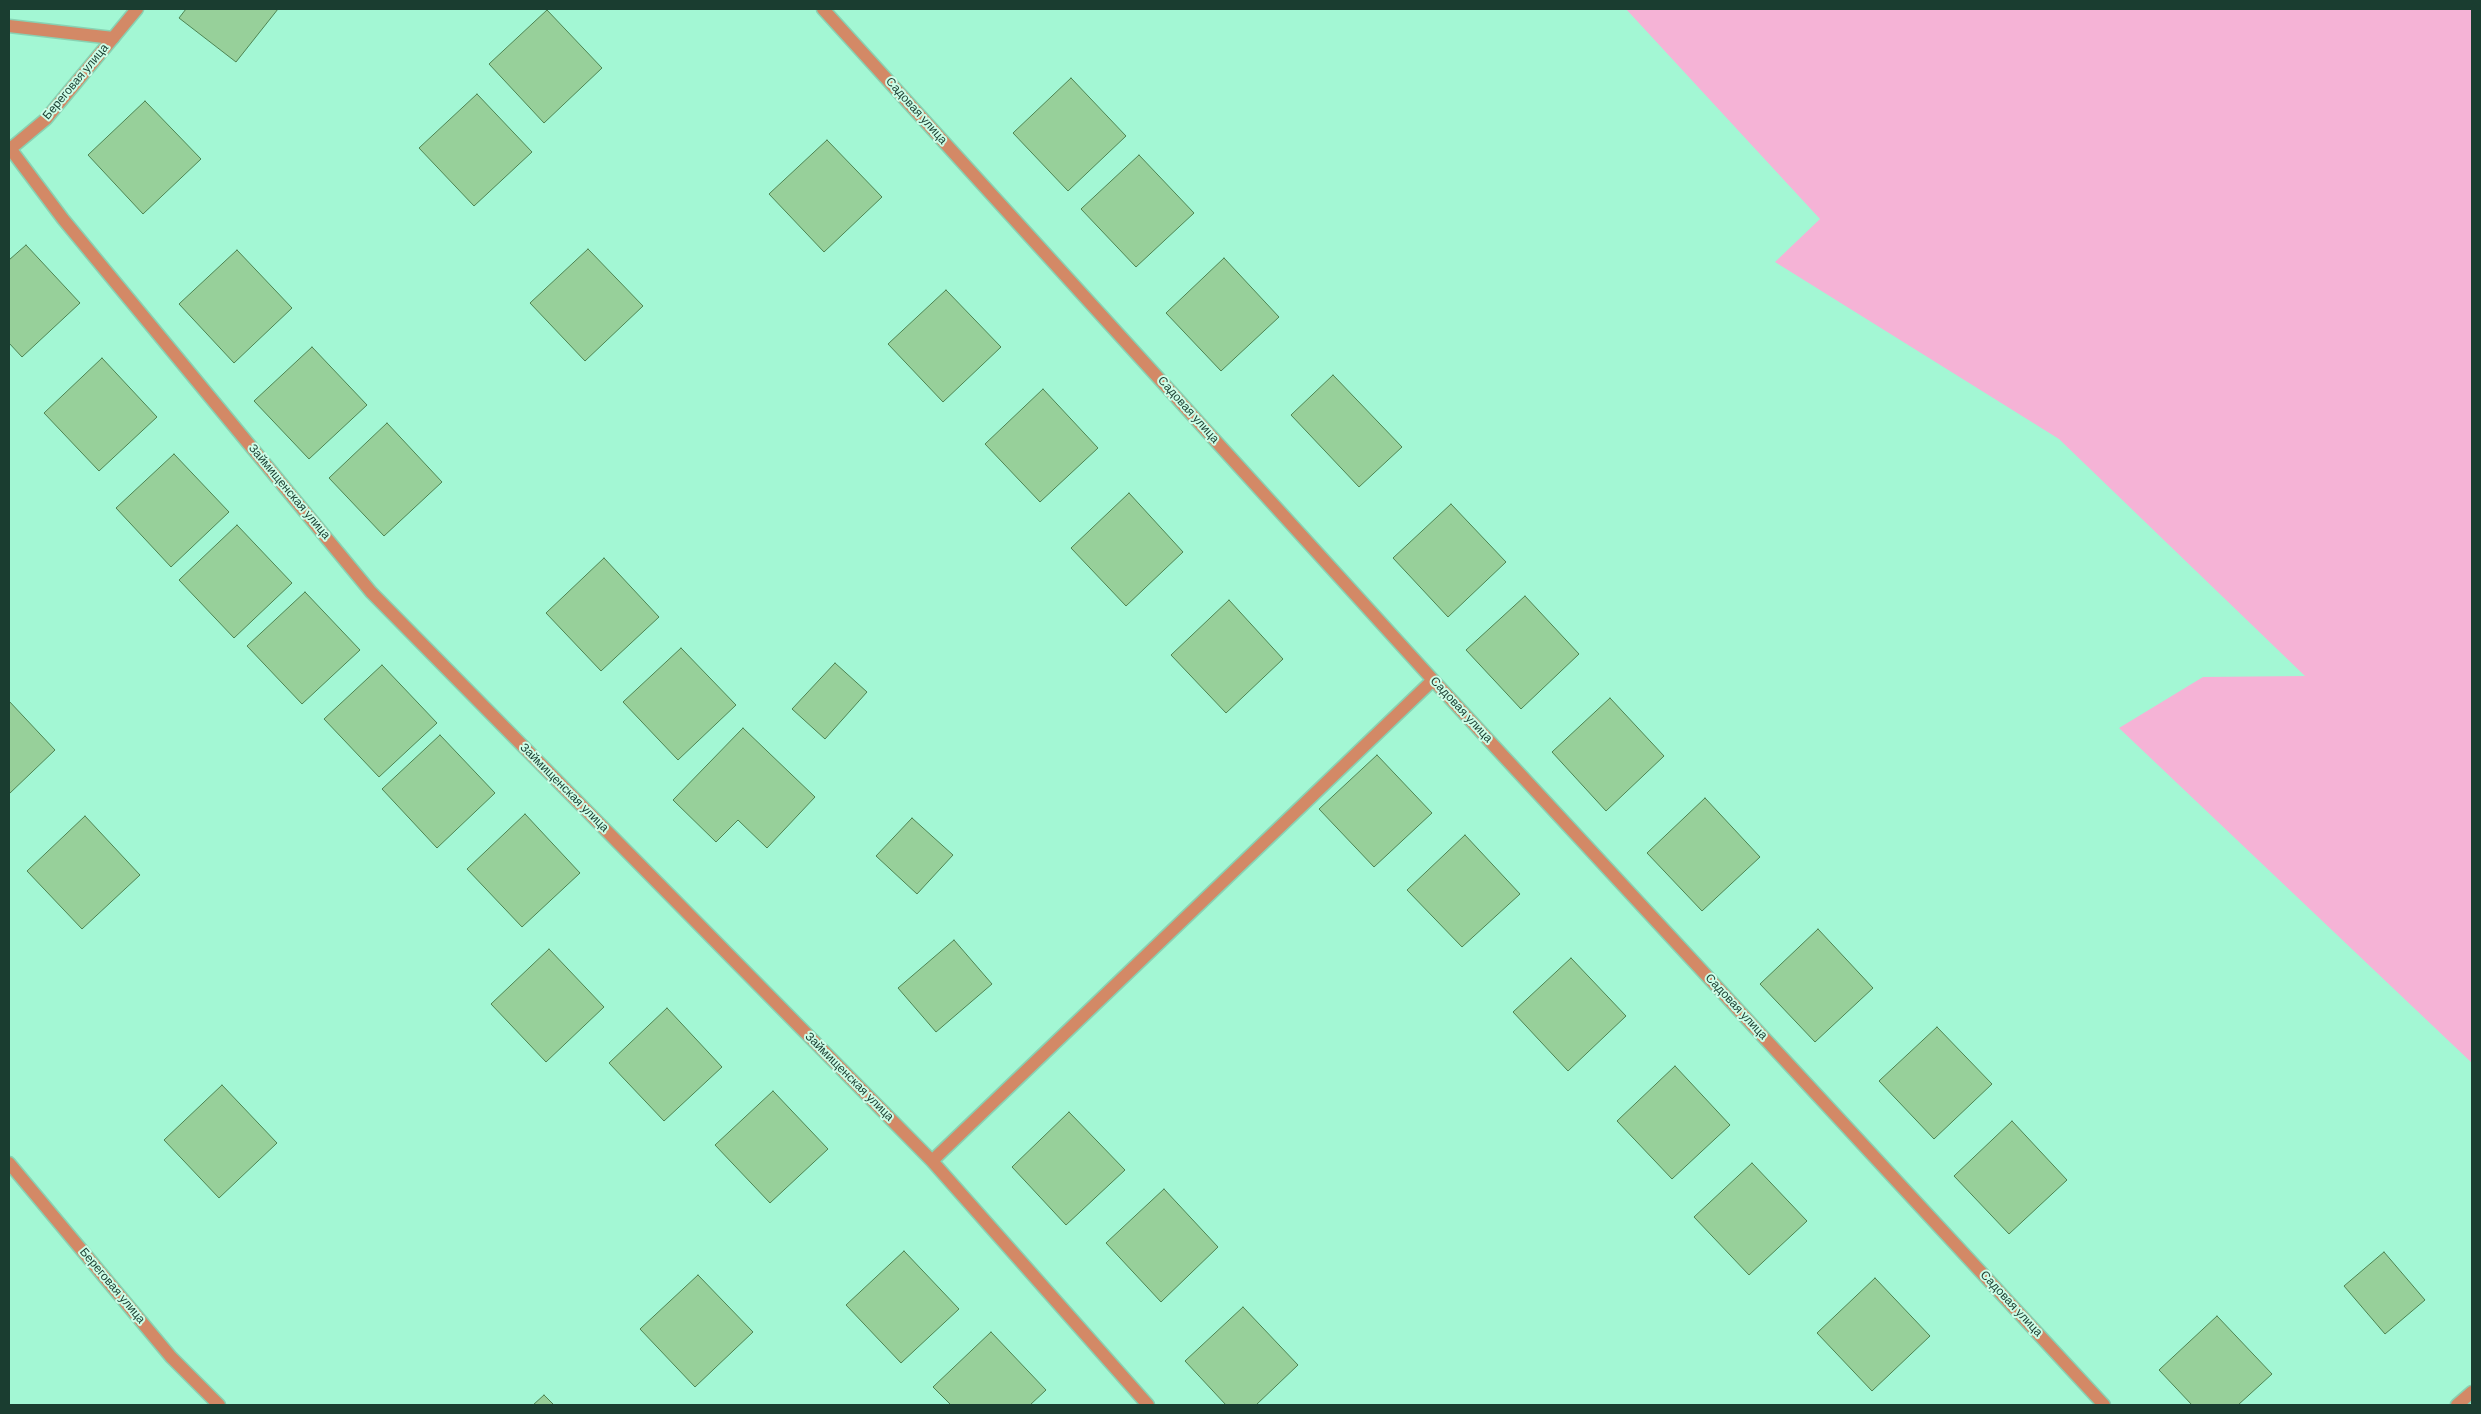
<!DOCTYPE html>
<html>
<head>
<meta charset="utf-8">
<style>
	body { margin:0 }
	#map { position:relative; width:2481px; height:1414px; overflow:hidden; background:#a3f7d4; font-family:"DM Sans",sans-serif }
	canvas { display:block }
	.frame { position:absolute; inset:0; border:10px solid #1a3d30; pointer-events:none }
</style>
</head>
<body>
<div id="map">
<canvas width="2481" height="1414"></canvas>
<div class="frame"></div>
</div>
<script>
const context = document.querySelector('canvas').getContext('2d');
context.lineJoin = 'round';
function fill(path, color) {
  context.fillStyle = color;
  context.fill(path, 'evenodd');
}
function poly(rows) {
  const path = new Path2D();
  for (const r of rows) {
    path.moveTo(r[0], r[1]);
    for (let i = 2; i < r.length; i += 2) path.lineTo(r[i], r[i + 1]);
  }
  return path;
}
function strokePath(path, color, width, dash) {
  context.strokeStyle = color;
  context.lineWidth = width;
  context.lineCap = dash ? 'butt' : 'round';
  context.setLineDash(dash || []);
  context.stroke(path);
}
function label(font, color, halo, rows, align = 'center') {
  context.font = font + ' "DM Sans",sans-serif';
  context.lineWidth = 4;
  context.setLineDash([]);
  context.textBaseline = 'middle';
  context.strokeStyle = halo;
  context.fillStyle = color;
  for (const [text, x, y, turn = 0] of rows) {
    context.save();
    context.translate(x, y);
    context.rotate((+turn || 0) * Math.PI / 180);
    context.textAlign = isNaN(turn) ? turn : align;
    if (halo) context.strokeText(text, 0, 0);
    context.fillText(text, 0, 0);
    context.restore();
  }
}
const green = poly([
	[1626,9,2472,9,2472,1063,2119,728,2203,677,2305,676,2059,439,1775,262,1820,219]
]);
const building = poly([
	[186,9,278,9,236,62,179,18,186,9],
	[547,10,602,68,544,123,489,64,547,10],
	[1071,78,1126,136,1068,191,1013,133,1071,78],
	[477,94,532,152,474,206,419,148,477,94],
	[145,101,201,159,143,214,88,155,145,101],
	[827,140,882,197,824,252,769,194,827,140],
	[1139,155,1194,213,1136,267,1081,209,1139,155],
	[26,245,80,303,22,357,9,343,9,260,26,245],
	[588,249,643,306,585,361,530,303,588,249],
	[237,250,292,308,234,363,179,304,237,250],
	[1224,258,1279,317,1221,371,1166,313,1224,258],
	[946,290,1001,347,943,402,888,344,946,290],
	[312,347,367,405,309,459,254,401,312,347],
	[102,358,157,417,99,471,44,413,102,358],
	[1333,375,1402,447,1359,487,1291,415,1333,375],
	[1043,389,1098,448,1040,502,985,444,1043,389],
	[387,423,442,482,384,536,329,478,387,423],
	[174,454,229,512,171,567,116,508,174,454],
	[1129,493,1183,552,1126,606,1071,548,1129,493],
	[1451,504,1506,562,1448,617,1393,558,1451,504],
	[237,525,292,583,234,638,179,580,237,525],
	[604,558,659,617,601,671,546,613,604,558],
	[305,592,360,650,302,704,247,646,305,592],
	[1525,596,1579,654,1521,709,1466,650,1525,596],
	[1229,600,1283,659,1226,713,1171,655,1229,600],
	[681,648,736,705,678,760,623,702,681,648],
	[835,663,867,692,825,739,792,709,835,663],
	[382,665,437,723,379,777,324,719,382,665],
	[1610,698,1664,756,1606,811,1552,752,1610,698],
	[9,701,55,750,9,794,9,701],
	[743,728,815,797,767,848,738,820,716,842,673,800,743,728],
	[440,735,495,793,437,848,382,789,440,735],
	[1377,755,1432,813,1374,867,1319,809,1377,755],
	[1705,798,1760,857,1702,911,1647,853,1705,798],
	[525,814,580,873,522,927,467,869,525,814],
	[85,816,140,875,82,929,27,871,85,816],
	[912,818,953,855,917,894,876,856,912,818],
	[1465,835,1520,894,1462,947,1407,890,1465,835],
	[1818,929,1873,988,1815,1042,1760,984,1818,929],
	[954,940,992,984,936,1032,898,988,954,940],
	[549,949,604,1007,546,1062,491,1004,549,949],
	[1571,958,1626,1016,1568,1071,1513,1012,1571,958],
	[667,1008,722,1067,664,1121,609,1063,667,1008],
	[1937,1027,1992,1084,1934,1139,1879,1081,1937,1027],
	[1675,1066,1730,1125,1672,1179,1617,1121,1675,1066],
	[222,1085,277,1143,219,1198,164,1140,222,1085],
	[773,1091,828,1149,770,1203,715,1145,773,1091],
	[1069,1112,1125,1170,1066,1225,1012,1167,1069,1112],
	[2012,1121,2067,1180,2009,1234,1954,1176,2012,1121],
	[1752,1163,1807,1221,1749,1275,1694,1217,1752,1163],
	[1164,1189,1218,1247,1161,1302,1106,1243,1164,1189],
	[904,1251,959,1309,901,1363,846,1305,904,1251],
	[2384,1252,2425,1300,2385,1334,2344,1286,2384,1252],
	[698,1275,753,1332,695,1387,640,1329,698,1275],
	[1875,1278,1930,1336,1872,1391,1817,1333,1875,1278],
	[1243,1307,1298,1365,1256,1405,1226,1405,1185,1361,1243,1307],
	[2217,1316,2272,1374,2238,1405,2192,1405,2159,1370,2217,1316],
	[991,1332,1046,1390,1030,1405,951,1405,933,1387,991,1332],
	[544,1395,554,1405,533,1405,544,1395]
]);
const service = poly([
	[9,26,113,38]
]);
const minor = poly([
	[823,9,1433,680,2104,1405],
	[9,147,63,219,371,592,932,1161,1148,1405],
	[9,150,46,119,137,9],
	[932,1161,1433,680],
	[9,1163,171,1357,219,1405],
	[2457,1405,2472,1392]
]);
const streetNames = [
	["Береговая улица",76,82,-50],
	["Садовая улица",916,111,48],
	["Садовая улица",1188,410,48],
	["Займищенская улица",289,492,50],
	["Садовая улица",1461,710,47],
	["Займищенская улица",564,788,45],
	["Садовая улица",1736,1007,47],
	["Займищенская улица",849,1077,45],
	["Береговая улица",112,1286,50],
	["Садовая улица",2011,1304,47]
];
fill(green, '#f5b3d6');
fill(building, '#97d09a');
strokePath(building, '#4d8452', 1);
strokePath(service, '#88d2b3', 15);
strokePath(minor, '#88d2b3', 15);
strokePath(service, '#d38966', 12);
strokePath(minor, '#d38966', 12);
label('12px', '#1a3d30', '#ccfde7', streetNames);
</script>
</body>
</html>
